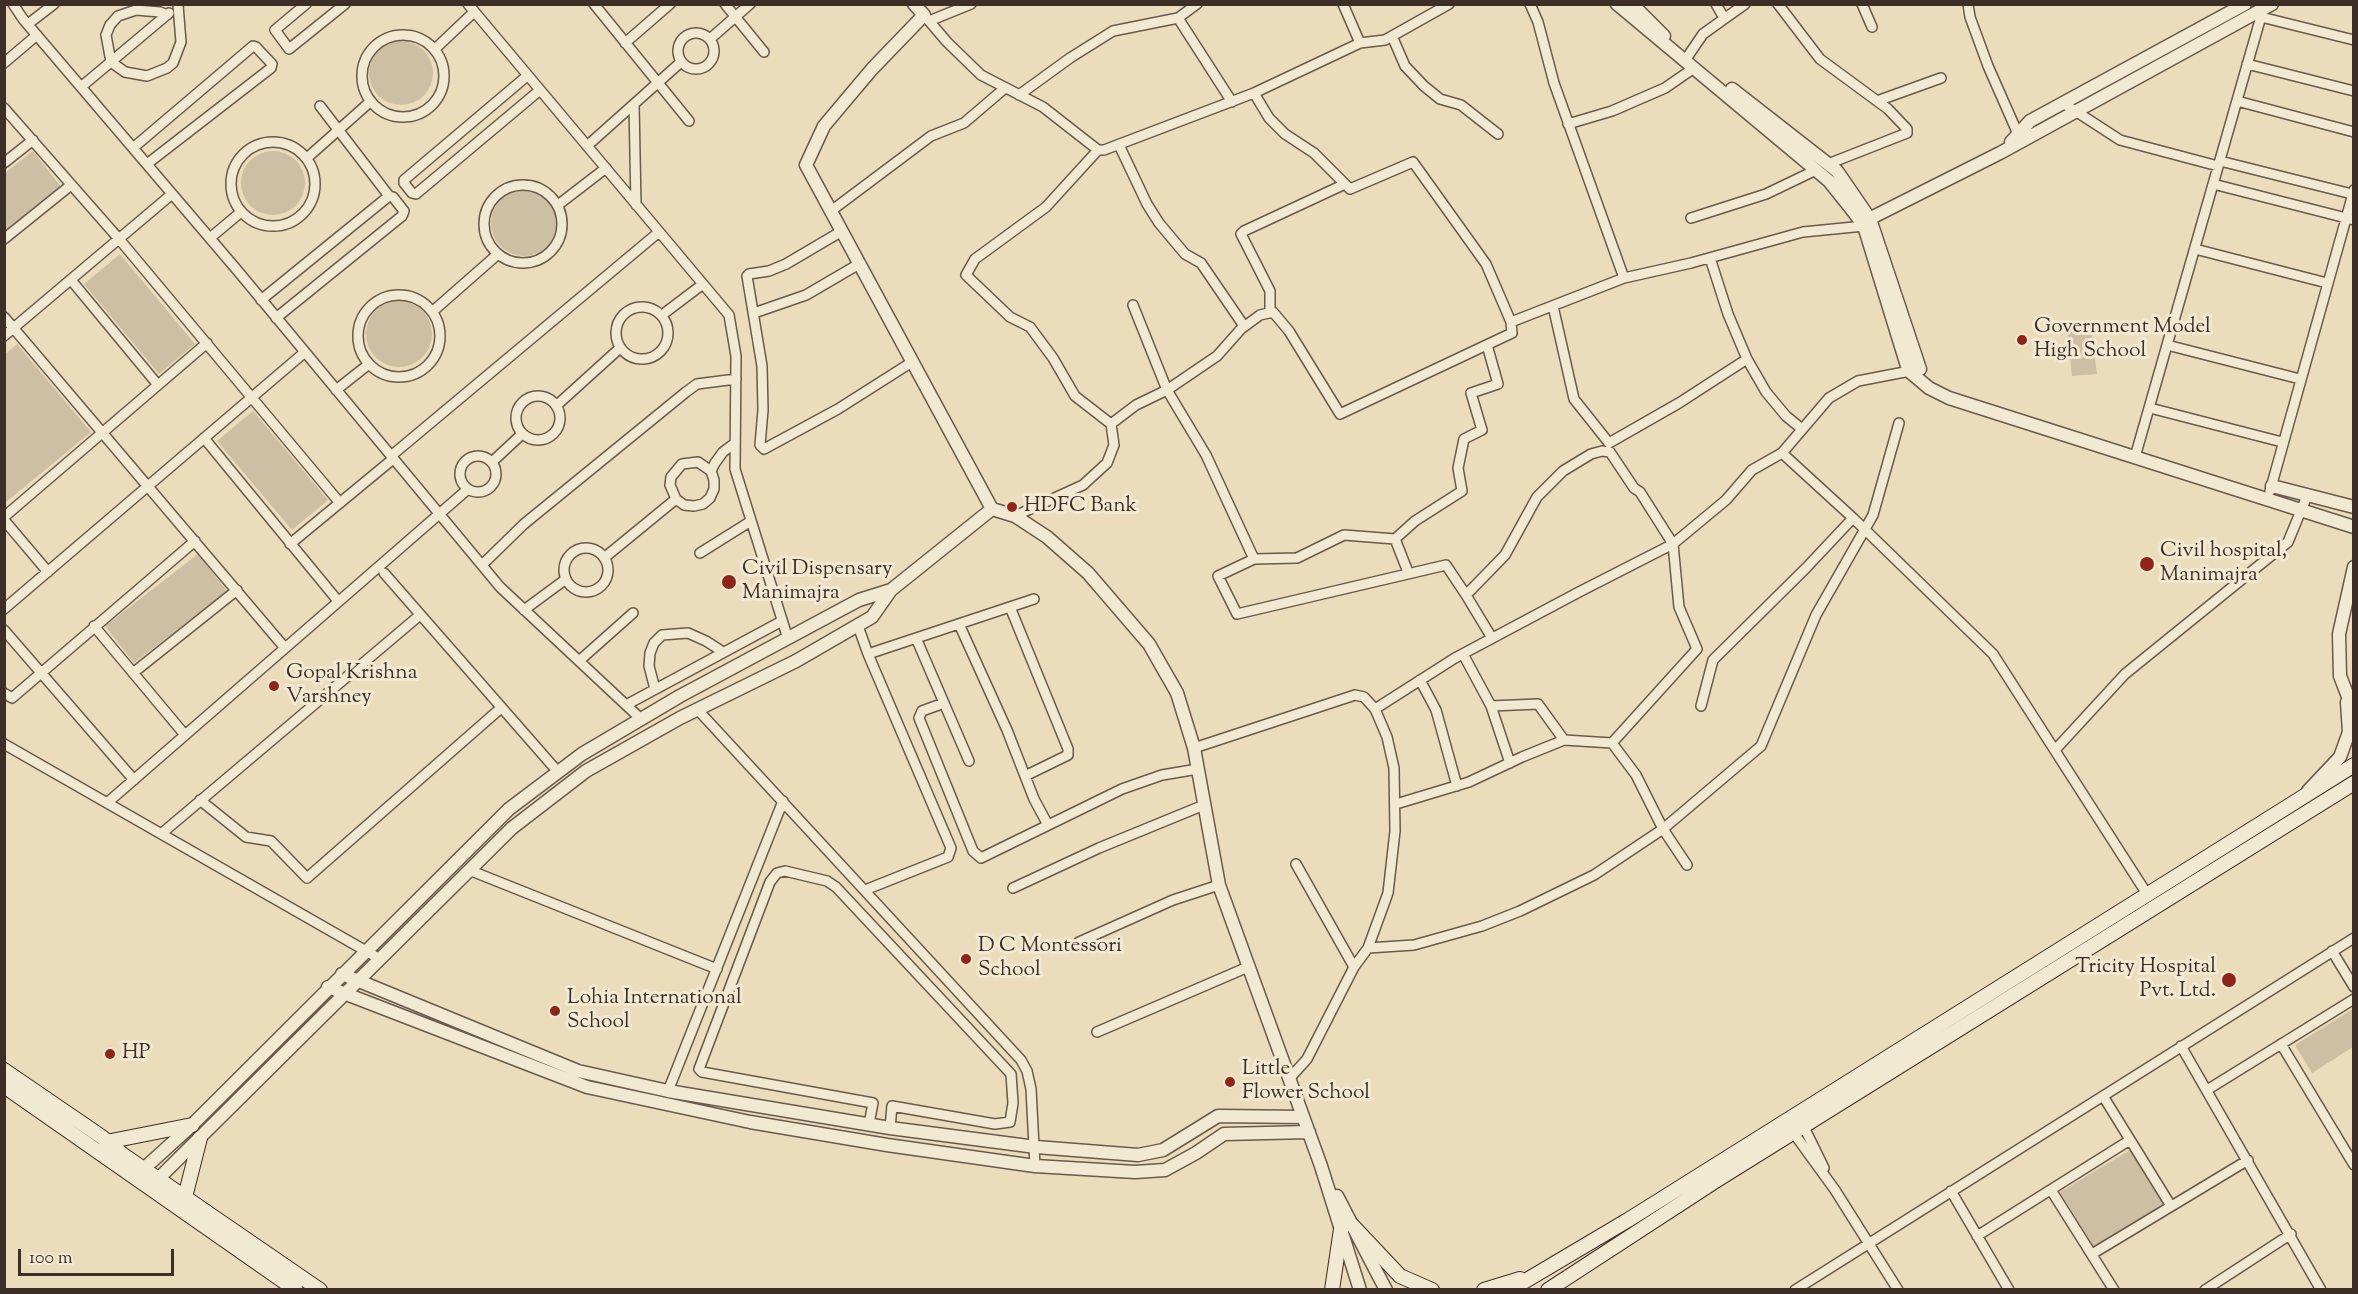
<!DOCTYPE html>
<html>
<head>
<meta charset="utf-8">
<style>
	body { margin:0 }
	#map { position:relative; width:2358px; height:1294px; overflow:hidden; background:#ebddbc; font-family:"Sorts Mill Goudy",serif }
	canvas { display:block }
	.frame { position:absolute; inset:0; border:6px solid #3d2e27; pointer-events:none }
	.scale { position:absolute; left:18px; top:1249px; width:156px; height:27px; box-sizing:border-box; border:3px solid #3d2e27; border-top:0; padding-left:8px; font-size:18px; line-height:21px; white-space:nowrap; color:#3d2e27; -webkit-text-stroke:4px #f2e9d3; paint-order:stroke }
</style>
</head>
<body>
<div id="map">
<canvas width="2358" height="1294"></canvas>
<div class="frame"></div>
<div class="scale">100 m</div>
</div>
<script>
const context = document.querySelector('canvas').getContext('2d');
context.lineJoin = 'round';
function fill(path, color) {
  context.fillStyle = color;
  context.fill(path, 'evenodd');
}
function poly(rows) {
  const path = new Path2D();
  for (const r of rows) {
    if (r.length === 3) {
      path.moveTo(r[0] + r[2], r[1]);
      path.arc(r[0], r[1], r[2], 0, 2 * Math.PI);
      continue;
    }
    path.moveTo(r[0], r[1]);
    for (let i = 2; i < r.length; i += 2) path.lineTo(r[i], r[i + 1]);
  }
  return path;
}
function strokePath(path, color, width, dash) {
  context.strokeStyle = color;
  context.lineWidth = width;
  context.lineCap = dash ? 'butt' : 'round';
  context.setLineDash(dash || []);
  context.stroke(path);
}
function label(font, color, halo, rows, align = 'center') {
  context.font = font + ' "Sorts Mill Goudy",serif';
  context.lineWidth = 6;
  context.setLineDash([]);
  context.textBaseline = 'middle';
  context.strokeStyle = halo;
  context.fillStyle = color;
  for (const [text, x, y, turn = 0] of rows) {
    context.save();
    context.translate(x, y);
    context.rotate((+turn || 0) * Math.PI / 180);
    context.textAlign = isNaN(turn) ? turn : align;
    if (halo) context.strokeText(text, 0, 0);
    context.fillText(text, 0, 0);
    context.restore();
  }
}
const green = poly([
	[401,73,32],
	[33,151,62,188,5,233,5,173],
	[273,183,32],
	[524,223,33],
	[120,254,195,344,159,374,84,284],
	[399,334,33],
	[2091,327,2097,374,2072,376,2067,330],
	[17,344,91,432,5,503,5,354],
	[253,411,328,500,292,530,217,441],
	[198,554,227,591,134,663,105,626],
	[2353,1009,2353,1047,2312,1073,2295,1045],
	[2130,1150,2164,1205,2094,1247,2060,1192]
]);
const minor = poly([
	[13,4,23,19,237,270,500,587,641,719],
	[306,4,275,30,289,49,345,4],
	[468,4,729,315,736,356,735,469,788,639],
	[594,4,689,121],
	[725,4,764,52],
	[1343,4,1360,43],
	[1530,4,1538,22,1554,83,1624,278,1691,263,1803,232,1864,226],
	[1716,4,1724,18],
	[1778,4,1820,59,1888,109,1907,129,1907,133,1828,164],
	[1862,4,1872,27],
	[1968,4,1970,17,1988,66,2018,134],
	[167,15,160,12,136,10,118,16,110,25,106,35,111,62,125,72,147,76,167,68,173,63,181,42,178,5],
	[924,15,947,42,981,75,1043,107,1098,150,1104,150,1254,93,1360,43,1385,40,1449,4],
	[2261,17,2354,40],
	[1178,18,1232,102],
	[929,21,971,4],
	[28,24,54,4],
	[696,51,18],
	[403,76,41],
	[1392,36,1405,66,1424,86,1440,99,1461,105,1498,134],
	[710,39,750,4],
	[625,43,670,4],
	[435,49,474,12],
	[1688,56,1703,34,1745,4],
	[4,63,37,35],
	[2247,64,2354,91],
	[527,76,404,180,404,183,412,193,416,194,540,90],
	[81,87,169,13],
	[1254,93,1269,118,1285,134,1314,153,1350,189,1413,162,1486,264,1511,322,1624,278],
	[1019,95,1070,58,1113,31,1178,18,1197,4],
	[1877,101,1941,78],
	[2237,101,2354,132],
	[2063,103,2120,140,2218,166],
	[634,104,636,205],
	[4,108,119,239,340,503],
	[1568,124,1612,111,1665,88,1694,68],
	[273,184,42],
	[1119,145,1147,204,1159,223,1185,254,1201,263,1244,326],
	[587,146,681,62],
	[133,148,253,46,256,47,272,64,271,68,147,164],
	[1098,150,1046,207,975,259,966,275,1010,317,1030,327,1053,358,1075,396,1111,424],
	[307,158,371,101],
	[2220,161,2352,194],
	[4,163,33,140],
	[2213,184,2354,220],
	[523,224,39],
	[558,205,606,168],
	[831,211,931,136,964,123,1005,88],
	[1691,218,1766,194,1816,170],
	[842,231,786,264,769,271,749,274,747,276,762,366,763,410,760,445,764,449,838,409,912,362],
	[210,238,241,212],
	[4,239,71,185],
	[2195,249,2327,283],
	[1710,258,1728,314,1747,359,1766,392,1786,416,1802,429],
	[71,280,158,385],
	[399,336,41],
	[261,300,389,196],
	[1133,305,1167,390,1206,455,1254,559,1297,558,1344,535,1395,539,1408,572],
	[1553,306,1574,399,1609,443,1679,403,1747,359],
	[642,333,26],
	[432,312,498,254],
	[754,313,806,295,859,264],
	[1270,313,1270,291,1241,234,1244,231,1345,184],
	[662,315,703,284],
	[4,317,285,648],
	[276,318,402,216,404,211,393,197,389,196,320,106],
	[4,336,172,194],
	[2167,345,2300,379],
	[1915,370,1858,381,1829,398,1782,453,1853,518,1993,654,2147,894],
	[336,390,369,364],
	[538,418,22],
	[556,406,620,348],
	[2150,408,2282,442],
	[204,438,338,601],
	[478,474,18],
	[391,456,659,232],
	[2135,457,2264,6],
	[492,462,522,434],
	[711,471,698,462,682,464,671,477,670,485,676,499,684,505,694,506,703,504,710,498,714,489,714,480,711,471,715,463,723,452,735,443],
	[2270,491,2354,190],
	[1015,516,1083,485,1107,463,1114,445,1111,424,1136,405,1167,390,1217,356,1241,329,1260,315,1273,312,1289,331,1340,414,1512,333,1511,322],
	[4,517,207,343],
	[4,520,48,572],
	[1395,539,1415,521,1462,491,1458,468,1464,439,1482,430,1471,393,1498,384,1487,345],
	[290,544,393,459],
	[586,570,22],
	[700,553,751,521],
	[604,558,676,499],
	[1254,559,1218,576,1237,614,1446,565,1466,595],
	[482,565,524,524,686,392,697,384,736,379],
	[384,573,558,772],
	[1010,607,1068,749,1068,755,1025,776],
	[4,609,305,352],
	[524,610,566,579],
	[959,624,1007,730,1034,799,1048,825],
	[94,626,185,735],
	[858,626,868,654,951,848,948,857,865,890],
	[4,630,134,780],
	[916,638,969,761],
	[1492,638,1466,595,1505,555,1537,497,1563,471,1591,454,1602,451,1610,452,1634,488,1640,492,1673,544,1679,607,1697,649,1612,743,1636,775,1663,829,1761,746,1816,615,1873,515,1899,423],
	[868,654,1034,599],
	[1463,654,1491,706,1510,763],
	[579,661,633,613],
	[133,673,237,590],
	[1420,680,1436,710,1457,786],
	[655,689,649,666,650,653,654,643,662,635,688,633,706,641,723,652],
	[4,693,12,698,195,541],
	[944,703,922,711,919,718,973,851,981,858,1122,789,1162,775,1198,769],
	[626,705,782,621],
	[1491,706,1538,704,1564,740],
	[1701,706,1713,660,1806,568,1853,518],
	[697,709,1021,1060,1027,1071,1031,1089,1035,1166],
	[4,744,380,959],
	[1194,748,1355,695,1364,697,1375,709,1455,658,1579,592,1673,544,1726,500,1752,470,1782,453],
	[2055,750,2125,674,2288,542,2307,496],
	[200,800,246,837,271,841,307,878,501,708],
	[107,803,468,489],
	[1396,804,1469,782,1522,757,1564,740,1612,743],
	[161,834,420,615],
	[1296,864,1354,967],
	[469,870,717,969],
	[1013,888,1099,848,1204,805],
	[1079,942,1173,900,1219,885],
	[1368,948,1414,945,1482,926,1520,911,1594,875,1663,829,1687,865],
	[2332,951,2354,987],
	[1097,1032,1248,967],
	[2281,1044,2354,1165],
	[2181,1046,2321,1290],
	[1289,1079,1307,1059,1354,967,1368,948,1388,893,1395,831,1394,768,1387,737,1375,709],
	[2207,1090,2354,999],
	[668,1091,783,801],
	[2103,1096,2171,1206],
	[1801,1121,1824,1168],
	[869,1124,873,1103,702,1072,699,1069,770,882,777,873,785,871,827,881,836,887,1011,1074,1013,1103,1010,1122,995,1124,892,1106,890,1128],
	[1790,1128,1835,1190,1898,1290],
	[2051,1190,2114,1290],
	[1951,1191,2009,1290],
	[1977,1236,2130,1140],
	[2092,1254,2248,1160],
	[1795,1290,2354,938],
	[2205,1290,2291,1234]
]);
const tertiary = poly([
	[914,4,924,15,872,69,824,126,806,165,992,509,1015,516,1047,537,1088,573,1149,644,1177,693,1194,748,1219,885,1321,1166,1360,1290],
	[1617,4,1829,181,1853,211,1864,226,1907,366,1910,372,1929,388,1949,398,2354,527],
	[1632,4,1664,36],
	[1732,89,1837,171,1870,219,1920,369],
	[2011,142,2030,121,2245,4],
	[1863,222,2000,153,2272,4],
	[2272,486,2354,507],
	[2354,567,2339,634,2340,676,2354,712],
	[2308,791,2340,757,2349,732,2347,702],
	[342,974,578,1071,668,1091,890,1128,1036,1147,1138,1155,1163,1150,1218,1116,1303,1117],
	[328,987,587,1087,750,1122,887,1145,1035,1166,1135,1172,1165,1170,1196,1153,1224,1134,1309,1132],
	[138,1174,192,1125,509,809,582,754,680,696,859,600,891,590],
	[152,1185,512,828,586,771,680,718,796,661,872,617,891,590,992,509],
	[1337,1196,1386,1290]
]);
const secondary = poly([
	[4,1070,102,1137,122,1154,320,1290],
	[4,1086,296,1290],
	[106,1142,192,1125],
	[185,1197,200,1138],
	[1352,1225,1400,1276,1432,1290],
	[1332,1290,1341,1229],
	[1484,1290,1520,1279],
	[1510,1290,1628,1220,2354,765],
	[1548,1290,1717,1180,2354,783]
]);
const markers = [
	[2022,340,6,"#8f2418"],
	[1012,507,6,"#8f2418"],
	[2147,564,8,"#8f2418"],
	[729,582,8,"#8f2418"],
	[274,686,6,"#8f2418"],
	[966,959,6,"#8f2418"],
	[2229,980,8,"#8f2418"],
	[555,1011,6,"#8f2418"],
	[110,1054,6,"#8f2418"],
	[1230,1082,6,"#8f2418"]
];
const poiNames = [
	["Government Model",2034,328],
	["High School",2034,352],
	["HDFC Bank",1024,507],
	["Civil hospital,",2160,552],
	["Manimajra",2160,576],
	["Civil Dispensary",742,570],
	["Manimajra",742,594],
	["Gopal Krishna",286,674],
	["Varshney",286,698],
	["D C Montessori",978,947],
	["School",978,971],
	["Tricity Hospital",2216,968,"right"],
	["Pvt. Ltd.",2216,992,"right"],
	["Lohia International",567,999],
	["School",567,1023],
	["HP",122,1054],
	["Little",1242,1070],
	["Flower School",1242,1094]
];
fill(green, '#cdbfa3');
strokePath(minor, '#685a4c', 12);
strokePath(tertiary, '#685a4c', 15);
strokePath(secondary, '#3d2e27', 16);
strokePath(minor, '#f2e9d3', 9);
strokePath(tertiary, '#f2e9d3', 12);
strokePath(secondary, '#f2e9d3', 14);
for (const [x, y, r, color] of markers) {
  const dot = new Path2D();
  dot.arc(x, y, r, 0, 2 * Math.PI);
  context.fillStyle = color;
  context.fill(dot);
  strokePath(dot, '#f2e9d3', 2);
}
label('21px', '#3d2e27', '#f2e9d3', poiNames, 'left');
</script>
</body>
</html>
